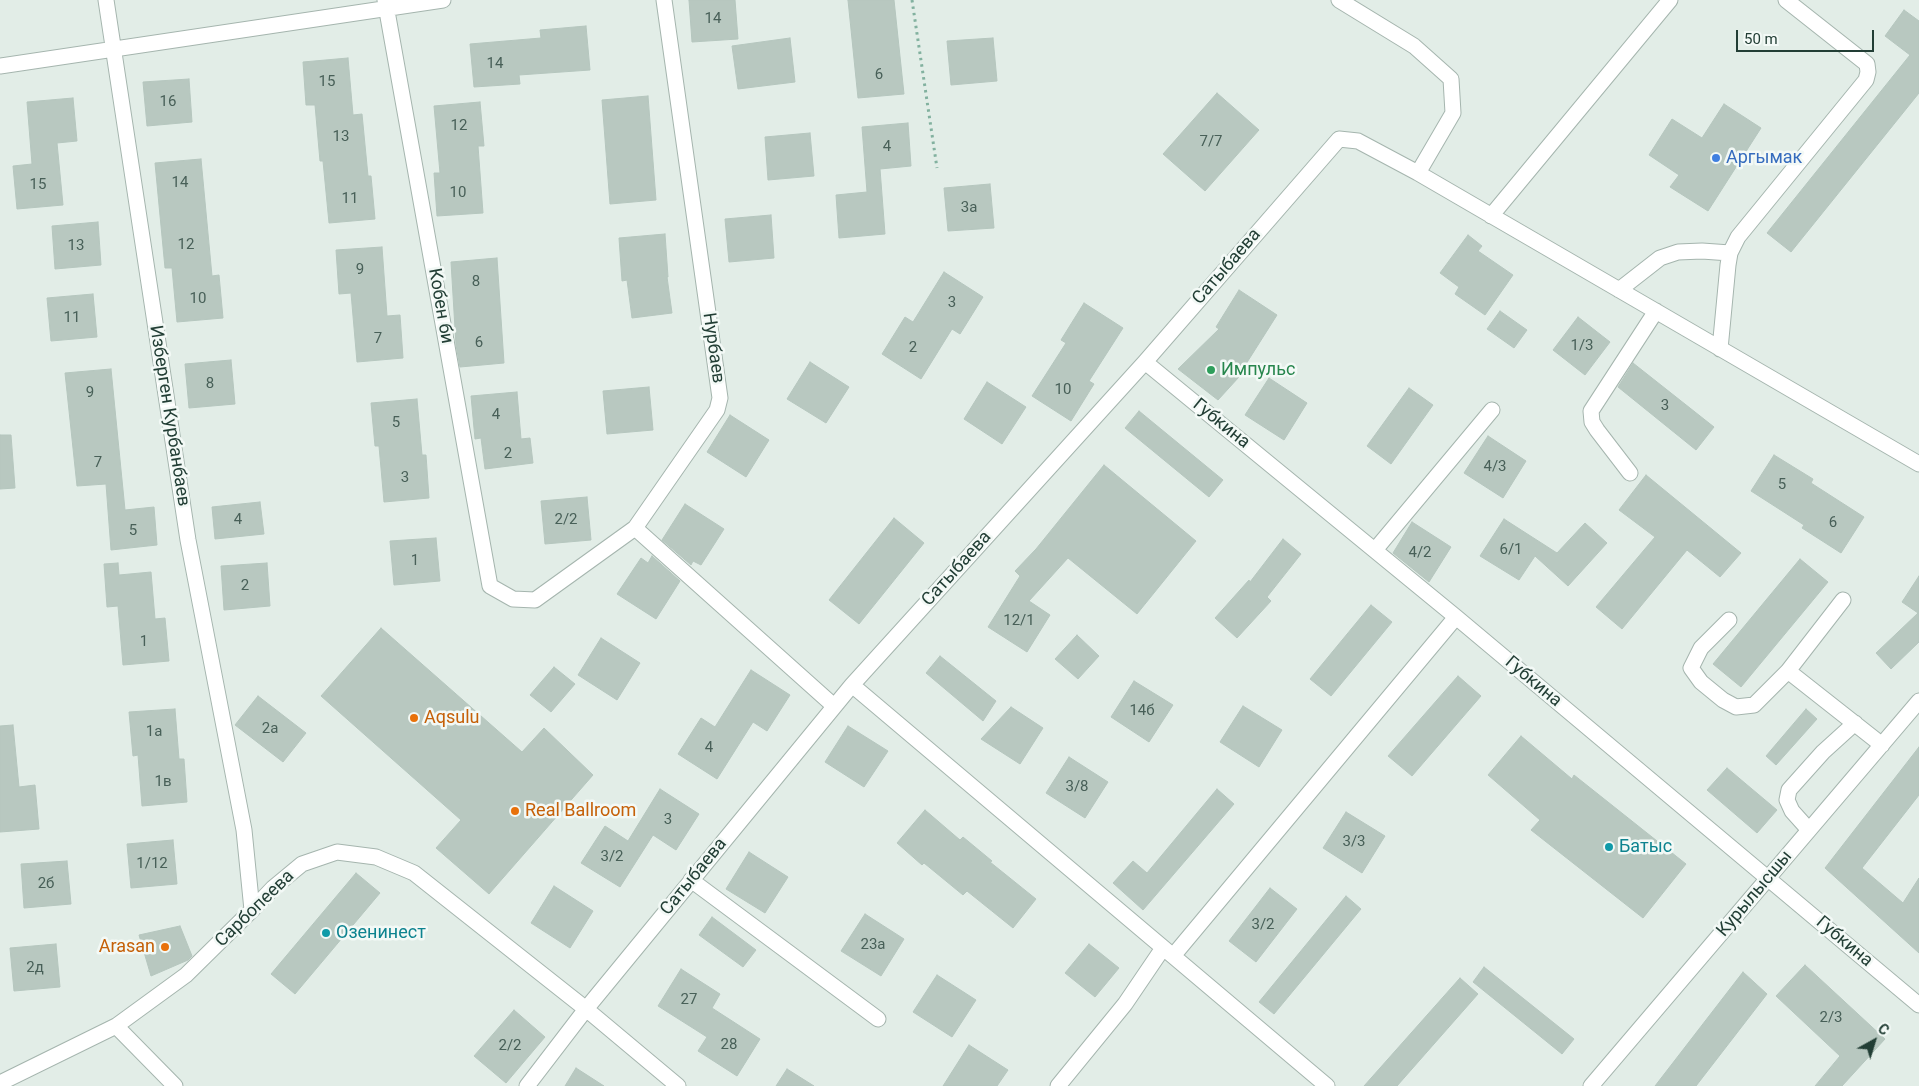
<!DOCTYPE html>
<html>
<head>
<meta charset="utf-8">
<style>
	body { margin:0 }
	#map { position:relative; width:1919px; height:1086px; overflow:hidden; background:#e2ede7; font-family:Roboto,sans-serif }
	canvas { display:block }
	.north { position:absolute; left:1849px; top:1016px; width:50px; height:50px; -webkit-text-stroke:4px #f3f9f6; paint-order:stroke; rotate:39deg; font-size:14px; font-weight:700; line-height:20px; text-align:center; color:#223e35 }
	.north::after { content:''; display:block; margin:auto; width:18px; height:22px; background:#223e35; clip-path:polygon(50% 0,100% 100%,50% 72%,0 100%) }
	.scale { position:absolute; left:1736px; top:30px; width:138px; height:22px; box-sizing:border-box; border:2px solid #223e35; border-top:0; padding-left:6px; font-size:15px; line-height:18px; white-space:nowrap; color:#223e35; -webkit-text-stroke:4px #f3f9f6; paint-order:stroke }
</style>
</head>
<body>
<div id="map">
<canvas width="1919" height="1086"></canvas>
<div class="north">С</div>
<div class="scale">50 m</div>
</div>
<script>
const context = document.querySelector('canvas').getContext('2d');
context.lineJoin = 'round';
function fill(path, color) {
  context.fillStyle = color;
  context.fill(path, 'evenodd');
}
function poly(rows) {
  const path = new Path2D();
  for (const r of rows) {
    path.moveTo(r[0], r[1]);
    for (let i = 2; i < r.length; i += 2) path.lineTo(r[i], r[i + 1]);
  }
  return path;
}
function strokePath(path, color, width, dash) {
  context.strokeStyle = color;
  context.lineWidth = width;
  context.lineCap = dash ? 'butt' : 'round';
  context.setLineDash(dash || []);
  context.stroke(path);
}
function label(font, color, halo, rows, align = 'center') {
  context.font = font + ' Roboto,sans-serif';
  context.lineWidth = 5;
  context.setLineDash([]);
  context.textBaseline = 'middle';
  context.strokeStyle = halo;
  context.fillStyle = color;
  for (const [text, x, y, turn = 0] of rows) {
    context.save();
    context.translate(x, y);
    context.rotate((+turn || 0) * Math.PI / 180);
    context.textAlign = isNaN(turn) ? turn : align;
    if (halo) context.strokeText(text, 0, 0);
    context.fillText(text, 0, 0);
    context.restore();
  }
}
const building = poly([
	[689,0,735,0,738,39,692,42,689,0],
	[848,0,894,0,904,94,858,98,848,0],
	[1904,10,1919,21,1919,93,1791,252,1767,233,1910,55,1885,36,1904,10],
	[586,26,590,70,519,75,520,84,474,87,470,44,541,38,540,30,586,26],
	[790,38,795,82,738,89,732,46,790,38],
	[993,38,997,81,951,85,947,41,993,38],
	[348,58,353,115,362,114,368,176,371,176,375,219,329,223,323,161,320,161,315,105,306,105,303,62,348,58],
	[189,79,192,122,147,126,143,82,189,79],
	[1217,93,1259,130,1205,191,1163,154,1217,93],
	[648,96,656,200,610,204,602,100,648,96],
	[73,98,77,141,57,143,63,205,17,209,13,166,32,164,27,102,73,98],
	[480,102,484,146,478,146,483,213,437,216,434,173,440,173,434,106,480,102],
	[1724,104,1761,128,1708,211,1670,187,1679,175,1649,155,1672,119,1702,138,1724,104],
	[908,123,911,166,880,169,885,234,839,238,836,195,867,192,862,127,908,123],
	[810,133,814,176,768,180,765,137,810,133],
	[201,159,212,276,219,275,223,318,177,322,172,268,165,268,155,163,201,159],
	[990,184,994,228,948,231,944,188,990,184],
	[771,215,774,258,729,262,725,219,771,215],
	[98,222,101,265,55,269,52,226,98,222],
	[665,234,668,277,667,277,672,313,632,318,627,280,622,281,619,238,665,234],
	[1468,235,1482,246,1478,251,1513,275,1485,315,1455,294,1459,287,1440,273,1468,235],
	[382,247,387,316,400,315,403,358,357,362,351,293,339,294,336,250,382,247],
	[497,258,504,363,460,367,456,345,451,262,497,258],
	[944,272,983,297,960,334,952,329,921,379,882,354,905,317,913,322,944,272],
	[1239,290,1277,315,1246,364,1249,366,1218,400,1178,369,1219,329,1216,327,1239,290],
	[93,294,97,337,51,341,47,298,93,294],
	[1084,303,1123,328,1089,381,1094,384,1071,421,1032,396,1066,343,1061,340,1084,303],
	[1500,311,1527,330,1514,348,1487,329,1500,311],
	[1578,317,1610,342,1585,375,1553,350,1578,317],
	[231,360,235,404,189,408,185,364,231,360],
	[810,362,849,387,826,423,787,399,810,362],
	[1633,363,1714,427,1696,450,1618,387,1633,363],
	[111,369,125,510,154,507,157,545,111,550,106,484,77,486,65,373,111,369],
	[1269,378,1307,403,1284,440,1245,415,1269,378],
	[987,382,1026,407,1002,444,964,419,987,382],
	[649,387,653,430,607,434,603,391,649,387],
	[1409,388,1433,405,1391,464,1367,446,1409,388],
	[517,392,521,439,530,438,533,463,485,469,481,438,475,439,471,396,517,392],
	[417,399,422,455,426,455,429,498,384,502,379,446,375,446,371,403,417,399],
	[1139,411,1223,480,1209,497,1125,428,1139,411],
	[730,415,769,440,746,477,707,452,730,415],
	[0,435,11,435,15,488,0,489,0,435],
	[1488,436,1526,461,1503,498,1464,473,1488,436],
	[1774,455,1813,479,1811,483,1864,517,1841,553,1802,528,1804,525,1751,491,1774,455],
	[1104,465,1196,541,1137,614,1068,558,1029,601,1050,615,1027,652,988,627,1020,576,1015,571,1036,549,1104,465],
	[1646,475,1741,553,1720,577,1687,550,1622,629,1596,607,1655,537,1619,510,1646,475],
	[587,497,591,540,545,544,541,501,587,497],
	[260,502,264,534,215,539,212,507,260,502],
	[685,504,724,529,701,565,693,561,691,565,662,540,685,504],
	[894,518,924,543,859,624,829,600,894,518],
	[1504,519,1557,553,1585,523,1607,543,1568,586,1535,556,1519,580,1480,556,1504,519],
	[1412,522,1451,547,1429,582,1393,553,1412,522],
	[436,538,440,581,394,585,390,541,436,538],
	[1283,539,1301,554,1267,597,1271,601,1237,638,1215,618,1249,580,1250,582,1283,539],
	[652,556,680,581,656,619,617,594,641,558,648,563,652,556],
	[1800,559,1828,582,1741,687,1713,664,1800,559],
	[118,563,119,575,151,572,155,619,165,618,169,661,123,665,118,606,107,607,104,564,118,563],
	[267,563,270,606,224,610,221,566,267,563],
	[1919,576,1919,642,1891,669,1876,653,1918,613,1902,602,1919,576],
	[1371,605,1392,622,1331,696,1310,679,1371,605],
	[381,628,522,752,544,728,593,775,489,894,436,848,461,820,321,696,381,628],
	[1077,635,1099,656,1078,679,1055,659,1077,635],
	[601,638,640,663,617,700,578,675,601,638],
	[940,656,996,701,983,721,926,673,940,656],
	[554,667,575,684,551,712,530,695,554,667],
	[751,670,790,695,767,731,753,722,717,779,678,754,701,718,715,727,751,670],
	[1458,676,1481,696,1412,776,1388,756,1458,676],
	[1134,681,1173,705,1149,742,1111,717,1134,681],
	[258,696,306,733,283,762,235,725,258,696],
	[1243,706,1282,730,1259,767,1220,742,1243,706],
	[1011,707,1043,728,1020,764,981,739,1011,707],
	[175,709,179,759,184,759,187,802,142,806,138,755,133,756,129,712,175,709],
	[1806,709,1817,719,1776,765,1766,756,1806,709],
	[13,725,19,787,35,785,39,829,0,832,0,726,13,725],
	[848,726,888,751,864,787,825,762,848,726],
	[1521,736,1572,779,1574,775,1686,864,1643,918,1531,830,1540,820,1488,775,1521,736],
	[1919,747,1919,795,1862,868,1903,903,1919,878,1919,953,1825,868,1919,747],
	[1069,757,1108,782,1085,818,1046,793,1069,757],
	[1727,768,1777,810,1757,833,1707,790,1727,768],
	[660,789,699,814,676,850,653,835,620,887,581,863,605,826,628,841,660,789],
	[1217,789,1234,804,1143,910,1113,883,1133,861,1147,873,1217,789],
	[925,810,960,840,963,837,992,861,990,862,1036,899,1013,928,967,891,963,895,924,863,922,865,897,843,925,810],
	[1346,812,1385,836,1362,873,1323,848,1346,812],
	[173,840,177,884,131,888,127,844,173,840],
	[749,852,788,877,765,913,726,889,749,852],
	[67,861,71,904,24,908,21,864,67,861],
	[356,873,380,893,295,994,271,974,356,873],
	[554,886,593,911,570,948,531,923,554,886],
	[1270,888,1297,909,1256,962,1229,941,1270,888],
	[1346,896,1361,909,1274,1014,1259,1002,1346,896],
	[865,914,904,939,881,976,841,951,865,914],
	[712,917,756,950,743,967,699,935,712,917],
	[180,926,192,956,188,960,151,976,139,935,180,926],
	[56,944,60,987,14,991,10,948,56,944],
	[1089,944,1119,968,1095,997,1065,973,1089,944],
	[1805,965,1885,1039,1842,1086,1815,1086,1840,1056,1776,996,1805,965],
	[1484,967,1574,1039,1562,1054,1473,982,1484,967],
	[681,969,720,994,712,1008,760,1039,737,1076,698,1051,707,1037,658,1006,681,969],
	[1743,972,1767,994,1696,1086,1655,1086,1743,972],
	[937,975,976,1000,952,1037,913,1012,937,975],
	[1460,978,1478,994,1397,1086,1364,1086,1460,978],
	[514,1010,545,1037,506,1083,474,1056,514,1010],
	[969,1045,1008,1070,997,1086,943,1086,969,1045],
	[576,1068,604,1086,565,1086,576,1068],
	[787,1069,814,1086,776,1086,787,1069]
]);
const path = poly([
	[912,0,937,168]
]);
const minor = poly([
	[106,0,188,540,244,830,252,910],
	[385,0,490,586,513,599,535,600,635,528,717,410,720,398,664,0],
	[1339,0,1414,46,1451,79,1453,113,1418,173],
	[0,66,443,0],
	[1491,216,1670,0],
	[1619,290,1660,258,1678,252,1702,251,1730,253],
	[1720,349,1728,265,1730,253,1738,237,1866,80,1868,72,1867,64,1786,0],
	[1145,362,1456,617,1919,1005],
	[1630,473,1597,430,1592,422,1591,411,1656,311],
	[635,528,834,706],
	[1375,550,1492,410],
	[1729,620,1701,648,1691,668,1701,682,1723,700,1736,707,1754,705,1788,671,1843,600],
	[1788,671,1882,745],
	[852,685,1327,1086],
	[1809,830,1792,811,1787,800,1789,790,1823,752,1855,723],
	[691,880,878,1019],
	[1173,956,1456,617],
	[116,1026,175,1086],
	[0,1083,116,1026,186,975,252,910,273,888,302,864,337,852,376,857,414,873,586,1009,678,1086],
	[527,1086,586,1009,852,685,1145,362,1339,139,1358,141,1418,173,1919,464],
	[1058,1086,1125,1004,1163,948],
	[1591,1086,1919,701]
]);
const markers = [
	[1716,158,5,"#3f7fe0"],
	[1211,370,5,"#2e9e5b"],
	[414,718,5,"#e8710a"],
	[515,811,5,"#e8710a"],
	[1609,847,5,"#0f9aa8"],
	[326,933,5,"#0f9aa8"],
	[165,947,5,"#e8710a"]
];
const numberNames = [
	["14",713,19],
	["14",495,64],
	["6",879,75],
	["15",327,82],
	["16",168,102],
	["12",459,126],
	["13",341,137],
	["7/7",1211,142],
	["4",887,147],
	["14",180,183],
	["15",38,185],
	["10",458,193],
	["11",350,199],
	["3а",969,208],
	["12",186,245],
	["13",76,246],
	["9",360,270],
	["8",476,282],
	["10",198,299],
	["3",952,303],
	["11",72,318],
	["7",378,339],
	["6",479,343],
	["1/3",1582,346],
	["2",913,348],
	["8",210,384],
	["10",1063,390],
	["9",90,393],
	["3",1665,406],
	["4",496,415],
	["5",396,423],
	["2",508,454],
	["7",98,463],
	["4/3",1495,467],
	["3",405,478],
	["5",1782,485],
	["4",238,520],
	["2/2",566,520],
	["6",1833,523],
	["5",133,531],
	["6/1",1511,550],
	["4/2",1420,553],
	["1",415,561],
	["2",245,586],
	["12/1",1019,621],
	["1",144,642],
	["14б",1142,711],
	["2а",270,729],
	["1а",154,732],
	["4",709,748],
	["1в",163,782],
	["3/8",1077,787],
	["3",668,820],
	["3/3",1354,842],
	["3/2",612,857],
	["1/12",152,864],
	["2б",46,884],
	["3/2",1263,925],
	["23а",873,945],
	["2д",35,968],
	["27",689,1000],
	["2/3",1831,1018],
	["28",729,1045],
	["2/2",510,1046]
];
const shopNames = [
	["Аргымак",1726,158]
];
const streetNames = [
	["Сатыбаева",1227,267,-49],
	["Кобен би",440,306,80],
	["Нурбаев",713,348,82],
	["Изберген Курбанбаев",169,416,81],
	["Губкина",1221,424,39],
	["Сатыбаева",957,569,-48],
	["Губкина",1533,682,40],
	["Сатыбаева",694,877,-51],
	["Курылысшы",1755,894,-50],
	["Сарбопеева",255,909,-44],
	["Губкина",1844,942,40]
];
const leisureNames = [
	["Импульс",1221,370]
];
const foodNames = [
	["Aqsulu",424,718],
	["Real Ballroom",525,811],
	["Arasan",155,947,"right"]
];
const cultureNames = [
	["Батыс",1619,847],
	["Озенинест",336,933]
];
fill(building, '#b8c8c0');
strokePath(building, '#b5c6be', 1);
strokePath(minor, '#a5b5ae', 17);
strokePath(path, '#82b19f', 3, [2.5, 4]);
strokePath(minor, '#fff', 15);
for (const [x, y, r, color] of markers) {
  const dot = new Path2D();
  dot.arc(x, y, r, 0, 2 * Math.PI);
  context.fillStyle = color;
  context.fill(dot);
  strokePath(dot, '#f3f9f6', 2);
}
label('15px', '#486058', null, numberNames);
label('18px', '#366cbe', '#f3f9f6', shopNames, 'left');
label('18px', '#223e35', '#f3f9f6', streetNames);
label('18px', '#27864d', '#f3f9f6', leisureNames, 'left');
label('18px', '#c56008', '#f3f9f6', foodNames, 'left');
label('18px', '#0d838f', '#f3f9f6', cultureNames, 'left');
</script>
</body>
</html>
